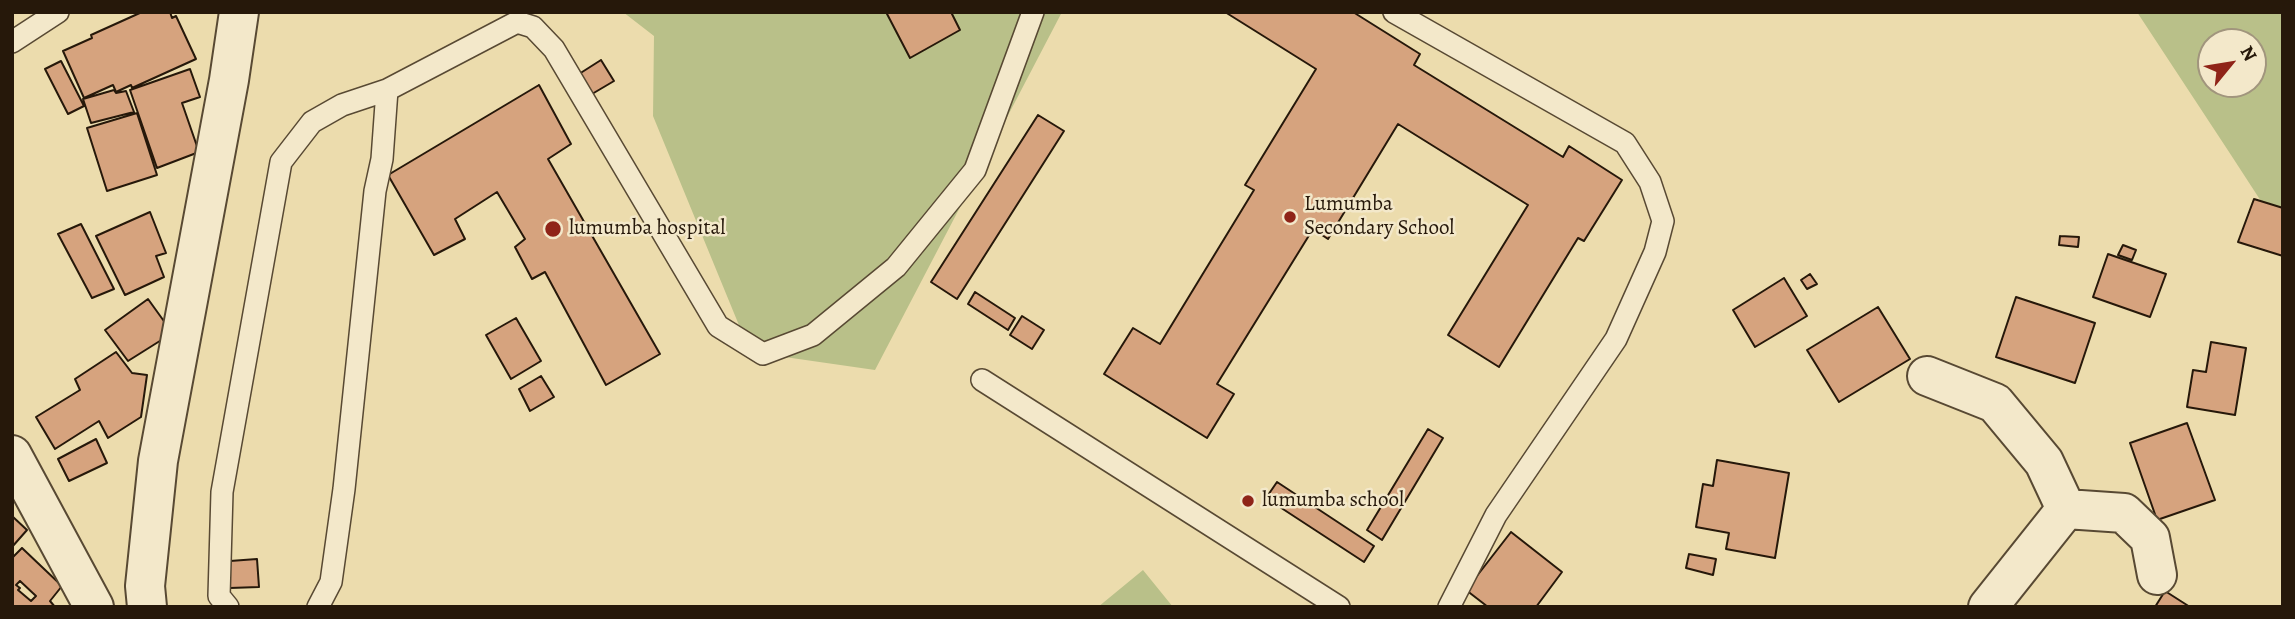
<!DOCTYPE html>
<html>
<head>
<meta charset="utf-8">
<style>
	body { margin:0 }
	#map { position:relative; width:2295px; height:619px; overflow:hidden; background:#ecdcad; font-family:Alegreya,serif }
	canvas { display:block }
	.frame { position:absolute; inset:0; border:14px solid #26180a; pointer-events:none }
	.north { position:absolute; left:2197px; top:28px; width:70px; height:70px; box-sizing:border-box; background:#f3e8ca; border:2px solid #a1957d; border-radius:50%; rotate:60deg; font-size:19px; font-weight:700; line-height:28px; text-align:center; color:#26180a }
	.north::after { content:''; display:block; margin:auto; width:24px; height:32px; background:#8f2418; clip-path:polygon(50% 0,100% 100%,50% 72%,0 100%) }
</style>
</head>
<body>
<div id="map">
<canvas width="2295" height="619"></canvas>
<div class="frame"></div>
<div class="north">N</div>
</div>
<script>
const context = document.querySelector('canvas').getContext('2d');
context.lineJoin = 'round';
function fill(path, color) {
  context.fillStyle = color;
  context.fill(path, 'evenodd');
}
function poly(rows) {
  const path = new Path2D();
  for (const r of rows) {
    path.moveTo(r[0], r[1]);
    for (let i = 2; i < r.length; i += 2) path.lineTo(r[i], r[i + 1]);
  }
  return path;
}
function strokePath(path, color, width, dash) {
  context.strokeStyle = color;
  context.lineWidth = width;
  context.lineCap = dash ? 'butt' : 'round';
  context.setLineDash(dash || []);
  context.stroke(path);
}
function label(font, color, halo, rows, align = 'center') {
  context.font = font + ' Alegreya,serif';
  context.lineWidth = 5;
  context.setLineDash([]);
  context.textBaseline = 'middle';
  context.strokeStyle = halo;
  context.fillStyle = color;
  for (const [text, x, y, turn = 0] of rows) {
    context.save();
    context.translate(x, y);
    context.rotate((+turn || 0) * Math.PI / 180);
    context.textAlign = isNaN(turn) ? turn : align;
    if (halo) context.strokeText(text, 0, 0);
    context.fillText(text, 0, 0);
    context.restore();
  }
}
const green = poly([
	[623,12,1062,12,875,370,750,352,653,116,654,36],
	[2137,12,2283,12,2283,235,2231,155],
	[2211,42,2253,42,2253,84,2211,84],
	[1143,570,1173,607,1098,607]
]);
const building = poly([
	[142,12,170,12,172,18,176,16,196,59,132,88,131,85,116,92,113,85,84,98,63,51,92,38,91,35,142,12],
	[886,12,951,12,960,30,910,58,886,12],
	[1225,12,1353,12,1420,54,1414,65,1563,157,1569,146,1622,180,1584,241,1578,238,1499,367,1448,335,1528,205,1398,124,1328,239,1313,229,1217,384,1234,394,1207,438,1104,374,1133,328,1160,344,1254,190,1245,185,1316,69,1225,12],
	[601,60,614,81,592,94,579,74,601,60],
	[61,61,84,106,68,114,45,69,61,61],
	[190,69,200,97,182,103,199,152,157,168,130,90,190,69],
	[539,85,571,144,548,159,660,354,606,385,545,272,532,279,515,247,525,239,497,192,455,219,465,239,434,255,388,175,539,85],
	[114,90,116,93,126,91,134,112,91,123,83,99,114,90],
	[137,113,157,175,107,191,87,128,137,113],
	[1038,115,1064,131,957,299,931,282,1038,115],
	[2254,199,2283,208,2283,256,2238,242,2254,199],
	[150,212,166,253,156,256,164,277,125,295,96,236,150,212],
	[81,224,114,289,92,298,58,234,81,224],
	[2060,236,2079,237,2078,247,2059,245,2060,236],
	[2123,245,2136,250,2132,260,2118,255,2123,245],
	[2108,254,2166,274,2150,317,2093,297,2108,254],
	[1810,274,1817,284,1807,289,1801,280,1810,274],
	[1784,278,1807,316,1755,347,1733,310,1784,278],
	[975,292,1015,318,1008,330,968,304,975,292],
	[2016,297,2095,323,2075,383,1996,357,2016,297],
	[148,299,166,324,163,339,128,361,105,330,148,299],
	[1878,307,1910,359,1839,402,1807,350,1878,307],
	[1022,316,1044,330,1032,349,1010,335,1022,316],
	[516,318,541,361,511,379,486,335,516,318],
	[2211,342,2246,348,2235,415,2187,407,2193,370,2206,372,2211,342],
	[116,352,132,373,147,375,141,417,108,438,99,421,55,449,36,417,80,390,75,379,116,352],
	[541,376,554,397,530,411,519,389,541,376],
	[2187,423,2215,500,2157,520,2130,443,2187,423],
	[1428,429,1443,438,1382,540,1367,530,1428,429],
	[96,439,107,463,69,481,58,459,96,439],
	[1717,460,1789,473,1775,558,1726,549,1729,533,1696,527,1703,484,1713,486,1717,460],
	[1277,482,1374,546,1364,562,1266,498,1277,482],
	[12,516,27,530,12,547,12,516],
	[1511,532,1562,572,1536,607,1488,607,1466,590,1511,532],
	[22,548,62,586,50,601,55,607,12,607,12,558,22,548],
	[20,581,36,596,31,601,18,590,20,588,16,585,20,581],
	[1689,554,1716,559,1713,575,1686,568,1689,554],
	[257,559,259,587,230,588,230,561,257,559],
	[2165,591,2190,607,2155,607,2165,591]
]);
const service = poly([
	[1394,12,1625,143,1650,182,1663,221,1655,252,1616,339,1496,515,1449,607],
	[12,42,58,12],
	[982,380,1339,607],
	[228,607,219,596,222,492,281,162,312,122,342,105,387,90,517,22,533,27,554,49,718,326,763,354,813,335,896,267,975,170,1033,12],
	[318,607,331,582,344,489,375,191,382,159,387,90]
]);
const minor = poly([
	[1927,376,1995,403,2044,462,2066,509],
	[12,455,94,607],
	[147,607,145,586,158,461,229,80,239,12],
	[1988,607,2066,509,2124,513,2150,538,2157,575]
]);
const markers = [
	[1290,217,7,"#8f2418"],
	[553,229,9,"#8f2418"],
	[1248,501,7,"#8f2418"]
];
const poiNames = [
	["Lumumba",1304,205],
	["Secondary School",1304,229],
	["lumumba hospital",569,229],
	["lumumba school",1262,501]
];
fill(green, '#b9c089');
fill(building, '#d6a37e');
strokePath(building, '#26180a', 2);
strokePath(service, '#584933', 24);
strokePath(minor, '#584933', 42);
strokePath(service, '#f3e8ca', 21);
strokePath(minor, '#f3e8ca', 38);
for (const [x, y, r, color] of markers) {
  const dot = new Path2D();
  dot.arc(x, y, r, 0, 2 * Math.PI);
  context.fillStyle = color;
  context.fill(dot);
  strokePath(dot, '#f3e8ca', 2.5);
}
label('21px', '#26180a', '#f3e8ca', poiNames, 'left');
</script>
</body>
</html>
